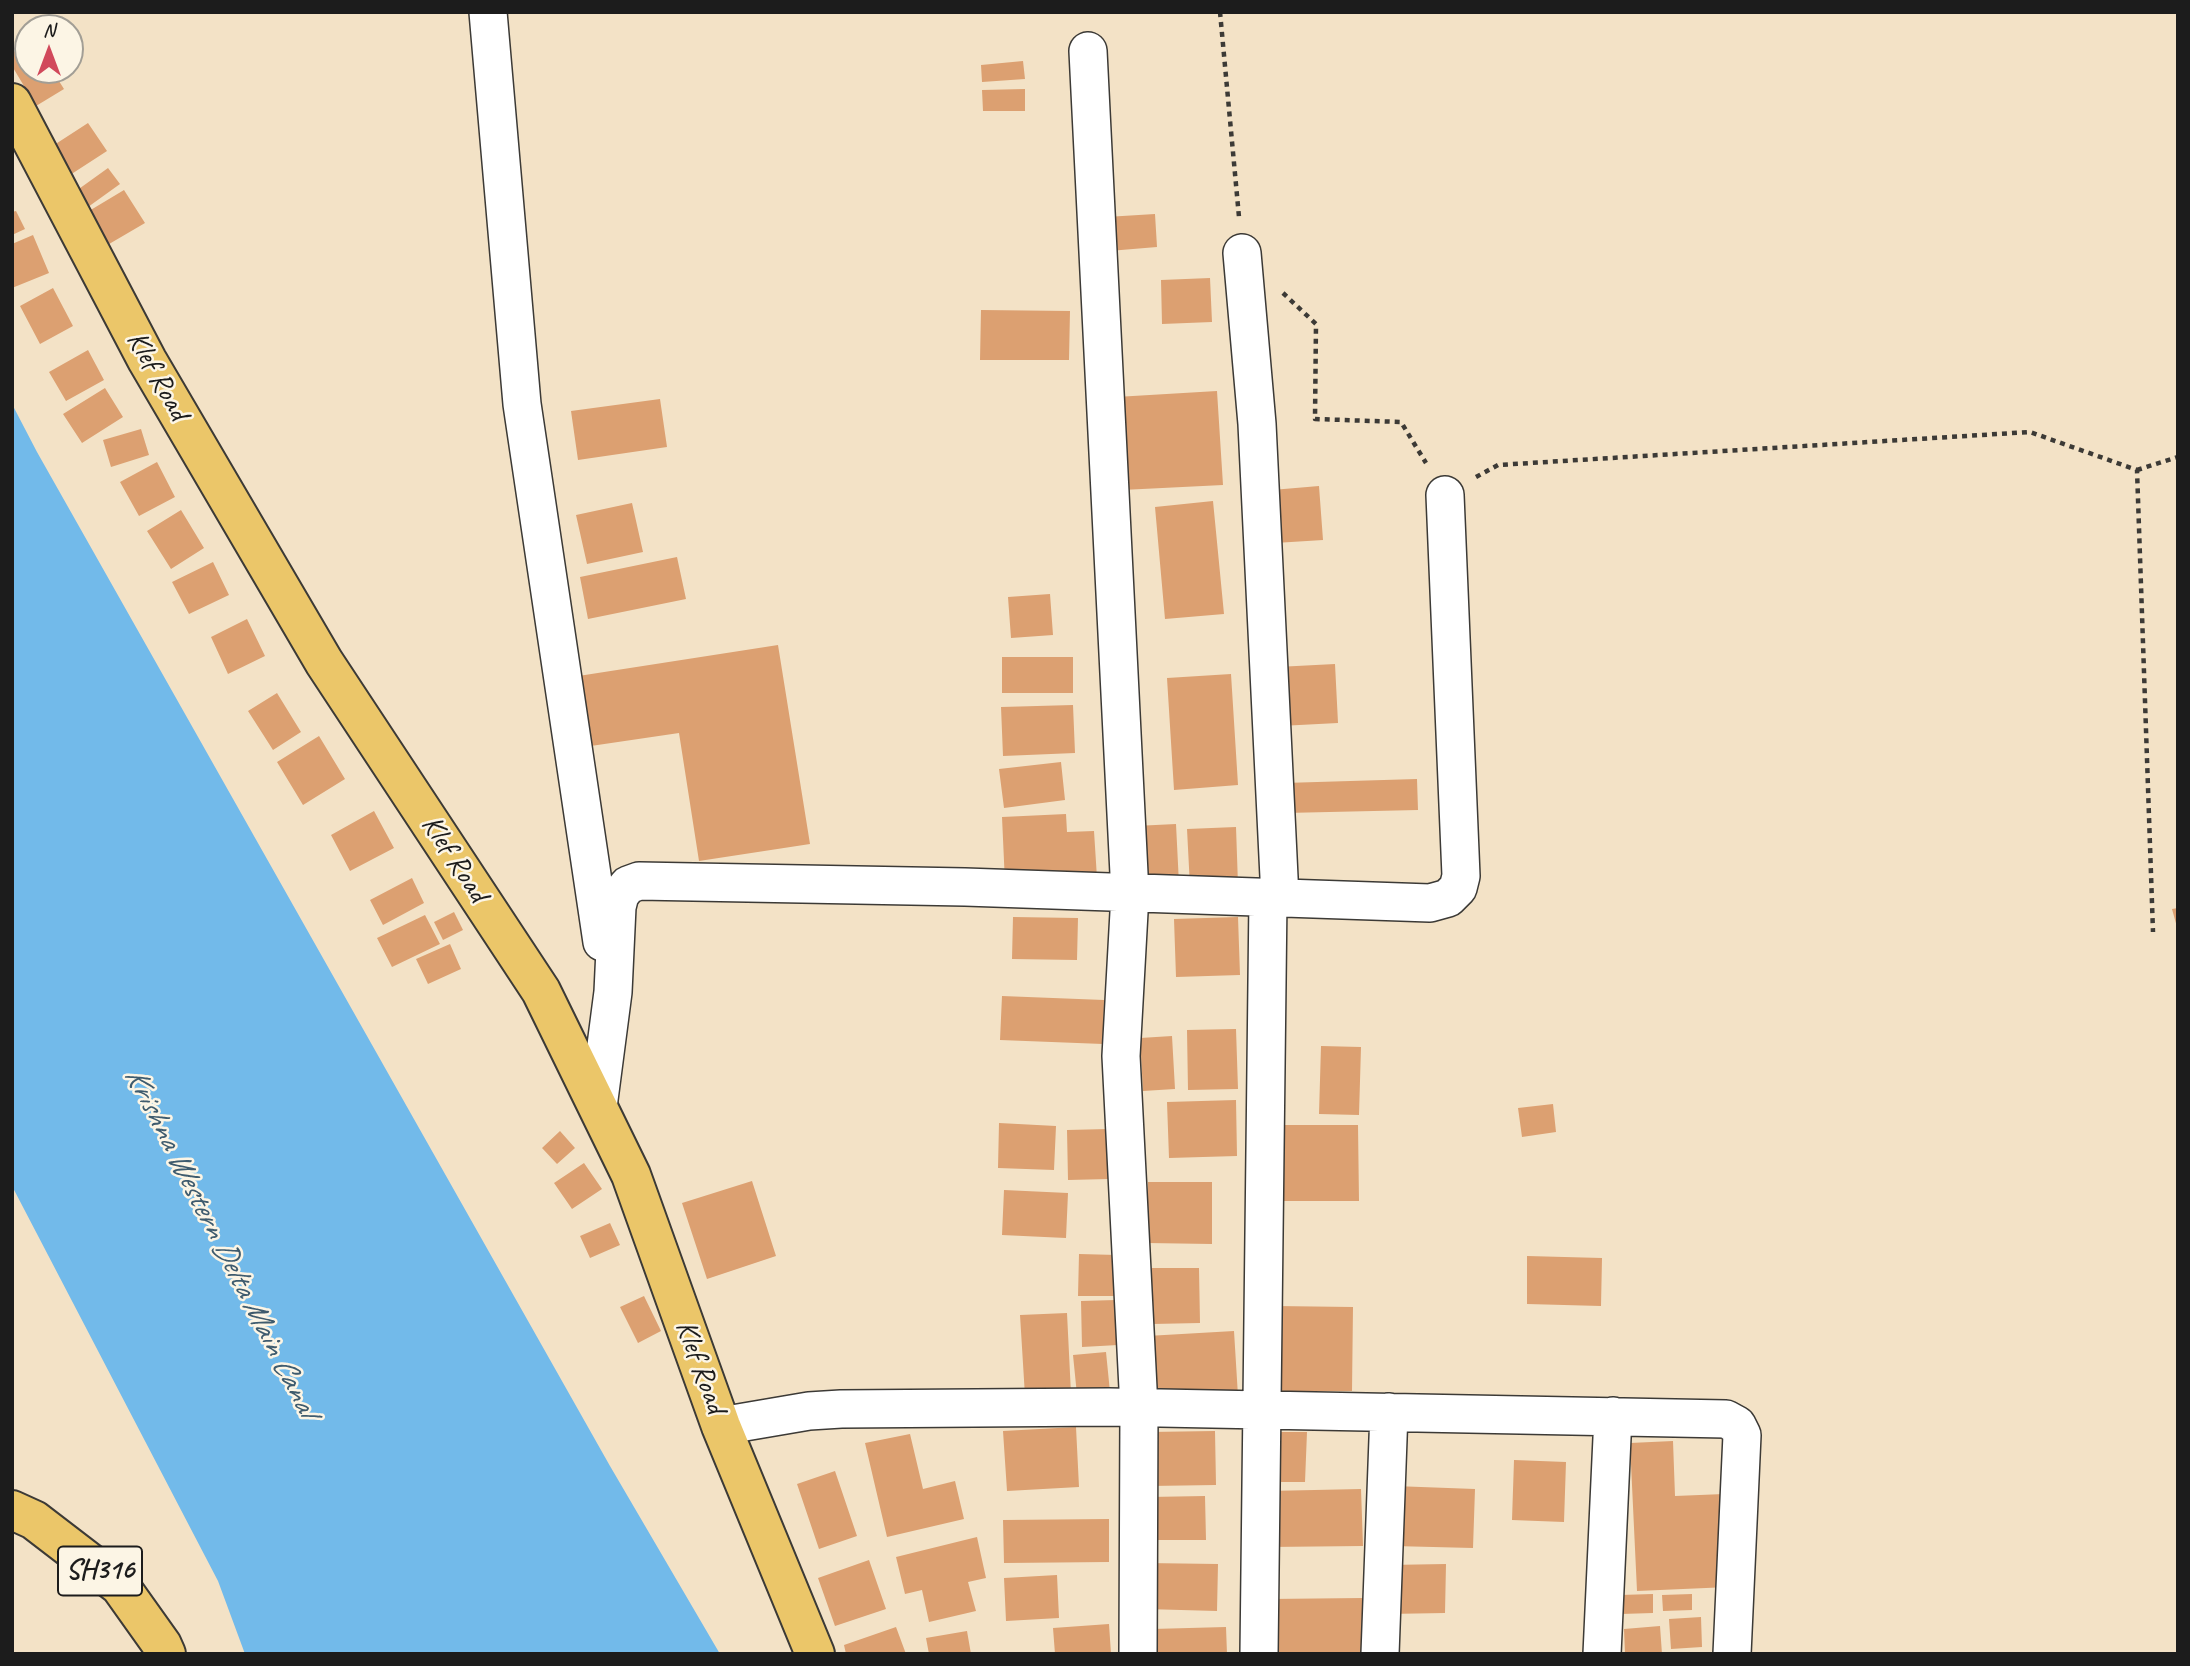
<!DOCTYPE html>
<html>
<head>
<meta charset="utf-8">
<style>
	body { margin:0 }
	#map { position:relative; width:2190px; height:1666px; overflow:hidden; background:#f3e2c6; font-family:Caveat,sans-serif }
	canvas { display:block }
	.frame { position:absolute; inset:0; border:14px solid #1c1c1c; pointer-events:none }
	.north { position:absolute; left:14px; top:14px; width:70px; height:70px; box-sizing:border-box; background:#fcf5e5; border:2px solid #a29e95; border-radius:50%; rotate:0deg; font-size:19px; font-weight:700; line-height:28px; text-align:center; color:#1c1c1c }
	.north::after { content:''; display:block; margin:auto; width:24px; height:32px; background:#d1495b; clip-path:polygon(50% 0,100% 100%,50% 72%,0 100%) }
</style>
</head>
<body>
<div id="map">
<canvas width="2190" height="1666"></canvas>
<div class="frame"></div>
<div class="north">N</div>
</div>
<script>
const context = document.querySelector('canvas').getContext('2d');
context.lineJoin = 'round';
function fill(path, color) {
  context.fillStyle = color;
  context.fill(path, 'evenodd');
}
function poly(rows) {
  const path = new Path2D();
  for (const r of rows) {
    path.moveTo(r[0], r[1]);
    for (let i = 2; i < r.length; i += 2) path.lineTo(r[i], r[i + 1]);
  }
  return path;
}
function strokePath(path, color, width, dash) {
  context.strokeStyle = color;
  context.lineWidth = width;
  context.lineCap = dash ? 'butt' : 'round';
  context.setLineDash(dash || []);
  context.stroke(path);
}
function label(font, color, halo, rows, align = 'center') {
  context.font = font + ' Caveat,sans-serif';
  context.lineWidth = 5;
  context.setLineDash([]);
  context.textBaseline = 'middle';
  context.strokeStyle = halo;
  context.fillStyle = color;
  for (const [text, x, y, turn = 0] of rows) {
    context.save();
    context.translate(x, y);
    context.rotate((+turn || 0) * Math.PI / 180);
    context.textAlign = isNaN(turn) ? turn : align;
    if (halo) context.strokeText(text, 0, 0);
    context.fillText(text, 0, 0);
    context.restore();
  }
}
const water = poly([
	[12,404,37,452,610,1466,720,1654,245,1654,218,1581,12,1186]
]);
const building = poly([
	[28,43,28,70,52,70,64,89,36,106,12,66,12,53],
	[1023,61,1025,79,982,82,981,65],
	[1025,89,1025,111,983,111,982,90],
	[88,123,107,151,70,175,51,147],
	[108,168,120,184,88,207,76,191],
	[124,190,145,223,104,247,84,214],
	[16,211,25,229,12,235,12,212],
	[1155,214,1157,247,1109,251,1106,217],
	[33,235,49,273,12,288,12,244],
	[1210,278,1212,322,1162,324,1161,280],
	[53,288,73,326,40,344,20,306],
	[981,310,1070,311,1069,360,980,360],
	[88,350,104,380,66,401,49,372],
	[105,388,123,417,82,443,63,414],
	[1217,391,1223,485,1122,490,1116,397],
	[660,399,667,447,578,460,571,411],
	[141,429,149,455,111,467,103,440],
	[157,462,175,497,139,516,120,482],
	[1319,486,1323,540,1275,543,1272,490],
	[1213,501,1224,614,1165,619,1155,507],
	[632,503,643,552,587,564,576,515],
	[181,510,204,548,171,569,147,531],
	[677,557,686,599,588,619,580,577],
	[213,562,229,595,189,614,172,582],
	[1050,594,1053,635,1011,638,1008,597],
	[247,619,265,656,228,674,211,637],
	[778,645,810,844,699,861,679,733,584,747,572,677],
	[1002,657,1073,657,1073,693,1002,693],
	[1335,664,1338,723,1280,726,1277,667],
	[1231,674,1238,785,1174,790,1167,678],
	[277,693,301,732,273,750,248,711],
	[1073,705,1075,753,1003,756,1001,707],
	[319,736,345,779,303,805,277,762],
	[1061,762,1065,800,1004,808,999,769],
	[1417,779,1418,810,1285,813,1284,783],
	[374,811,394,848,350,871,331,835],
	[1066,814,1067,832,1094,831,1097,878,1005,883,1002,817],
	[1176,824,1179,884,1139,886,1135,826],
	[1236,827,1238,885,1190,887,1187,829],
	[412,878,424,903,383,925,370,900],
	[2178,908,2178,926,2177,927,2172,909],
	[454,912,463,930,443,940,434,922],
	[425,915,440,944,392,967,377,938],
	[1013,917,1078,918,1077,960,1012,959],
	[1238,917,1240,975,1176,977,1174,919],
	[450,944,461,969,428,984,416,959],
	[1002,996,1104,1000,1103,1044,1000,1040],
	[1236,1029,1238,1089,1188,1090,1187,1030],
	[1172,1036,1175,1089,1143,1091,1140,1038],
	[1321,1046,1361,1047,1359,1115,1319,1114],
	[1236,1100,1237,1156,1169,1158,1167,1102],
	[1553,1104,1556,1132,1522,1137,1518,1108],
	[999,1123,1056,1126,1054,1170,998,1168],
	[1275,1125,1358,1125,1359,1201,1275,1201],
	[1108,1129,1109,1179,1068,1180,1067,1130],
	[560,1131,575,1148,557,1164,542,1148],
	[584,1163,602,1189,572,1209,554,1183],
	[752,1181,776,1256,707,1279,682,1203],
	[1148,1182,1212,1182,1212,1244,1147,1243],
	[1004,1190,1068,1193,1066,1238,1002,1235],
	[610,1223,620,1245,590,1258,580,1236],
	[1079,1254,1117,1255,1116,1296,1078,1296],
	[1527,1256,1602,1258,1601,1306,1527,1304],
	[1152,1268,1199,1268,1200,1323,1152,1324],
	[644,1296,661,1331,638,1343,620,1307],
	[1116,1300,1118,1345,1082,1347,1081,1301],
	[1275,1306,1353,1307,1352,1391,1274,1391],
	[1067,1313,1071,1394,1025,1396,1020,1315],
	[1234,1331,1238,1396,1151,1401,1147,1336],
	[1106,1352,1110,1392,1077,1395,1073,1355],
	[1076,1427,1079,1487,1007,1491,1003,1431],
	[1215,1431,1216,1485,1150,1486,1149,1432],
	[1268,1432,1307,1432,1305,1482,1268,1482],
	[910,1434,923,1489,955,1481,964,1519,887,1537,865,1443],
	[1673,1441,1675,1496,1724,1494,1729,1587,1637,1591,1630,1443],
	[1514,1460,1566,1462,1564,1522,1512,1520],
	[835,1471,857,1536,819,1549,797,1484],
	[1394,1486,1475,1489,1473,1548,1393,1546],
	[1361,1489,1363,1546,1269,1547,1268,1491],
	[1205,1496,1206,1540,1149,1540,1149,1497],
	[1109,1519,1109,1562,1004,1563,1003,1520],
	[977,1537,986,1578,968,1582,976,1611,929,1622,922,1590,905,1594,896,1557],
	[869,1560,886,1609,835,1626,818,1578],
	[1145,1563,1218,1564,1217,1611,1145,1609],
	[1446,1564,1445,1613,1387,1614,1388,1565],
	[1057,1575,1059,1618,1006,1621,1004,1578],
	[1653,1594,1653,1613,1621,1614,1620,1595],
	[1692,1594,1692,1610,1663,1611,1662,1595],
	[1363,1598,1365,1654,1268,1654,1269,1599],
	[1701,1617,1702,1647,1671,1649,1669,1619],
	[1109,1624,1111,1654,1055,1654,1053,1628],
	[1660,1626,1662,1654,1625,1654,1624,1629],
	[896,1627,906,1654,846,1654,844,1645],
	[1226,1627,1227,1654,1152,1654,1152,1629],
	[967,1631,971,1654,929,1654,926,1638]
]);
const path = poly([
	[1220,12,1239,217],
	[1283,293,1316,324,1315,419,1401,422,1426,463],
	[2137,470,2178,457],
	[1476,477,1498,465,2030,432,2137,470,2153,932]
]);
const minor = poly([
	[488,12,522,404,602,942],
	[1088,51,1130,894,1121,1056,1139,1408,1138,1654],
	[1242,253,1257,424,1280,898],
	[598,1107,613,992,617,907,620,895,628,885,639,881,965,887,1430,903,1448,898,1458,888,1461,876,1445,495],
	[721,1426,809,1411,841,1409,1109,1407,1726,1419,1737,1425,1742,1435,1732,1654],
	[1259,1654,1268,898],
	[1380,1654,1389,1412],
	[1602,1654,1613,1416]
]);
const major = poly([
	[12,103,147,360,324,662,541,991,631,1175,721,1426,815,1654],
	[12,1510,34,1520,120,1586,162,1645,166,1654]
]);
const shields = [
	[100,1571,84]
];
const shieldNames = [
	["SH316",100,1571]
];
const streetNames = [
	["Klef Road",157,376,61],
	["Klef Road",454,859,57],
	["Klef Road",700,1367,70]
];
const waterNames = [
	["Krishna Western Delta Main Canal",220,1242,63]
];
fill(water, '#72baea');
fill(building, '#dca071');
strokePath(minor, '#3c3a36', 40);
strokePath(major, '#3c3a36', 42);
strokePath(path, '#3c3a36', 4.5, [5, 5]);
strokePath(minor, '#fff', 37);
strokePath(major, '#ebc669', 38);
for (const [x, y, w] of shields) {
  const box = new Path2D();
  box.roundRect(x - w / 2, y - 24.5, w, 49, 5);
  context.fillStyle = '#fcf5e5';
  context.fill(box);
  strokePath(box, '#1c1c1c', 2);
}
label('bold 28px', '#1c1c1c', null, shieldNames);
label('30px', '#1c1c1c', '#fcf5e5', streetNames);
label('italic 32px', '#3e5b6e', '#fcf5e5', waterNames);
</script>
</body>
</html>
